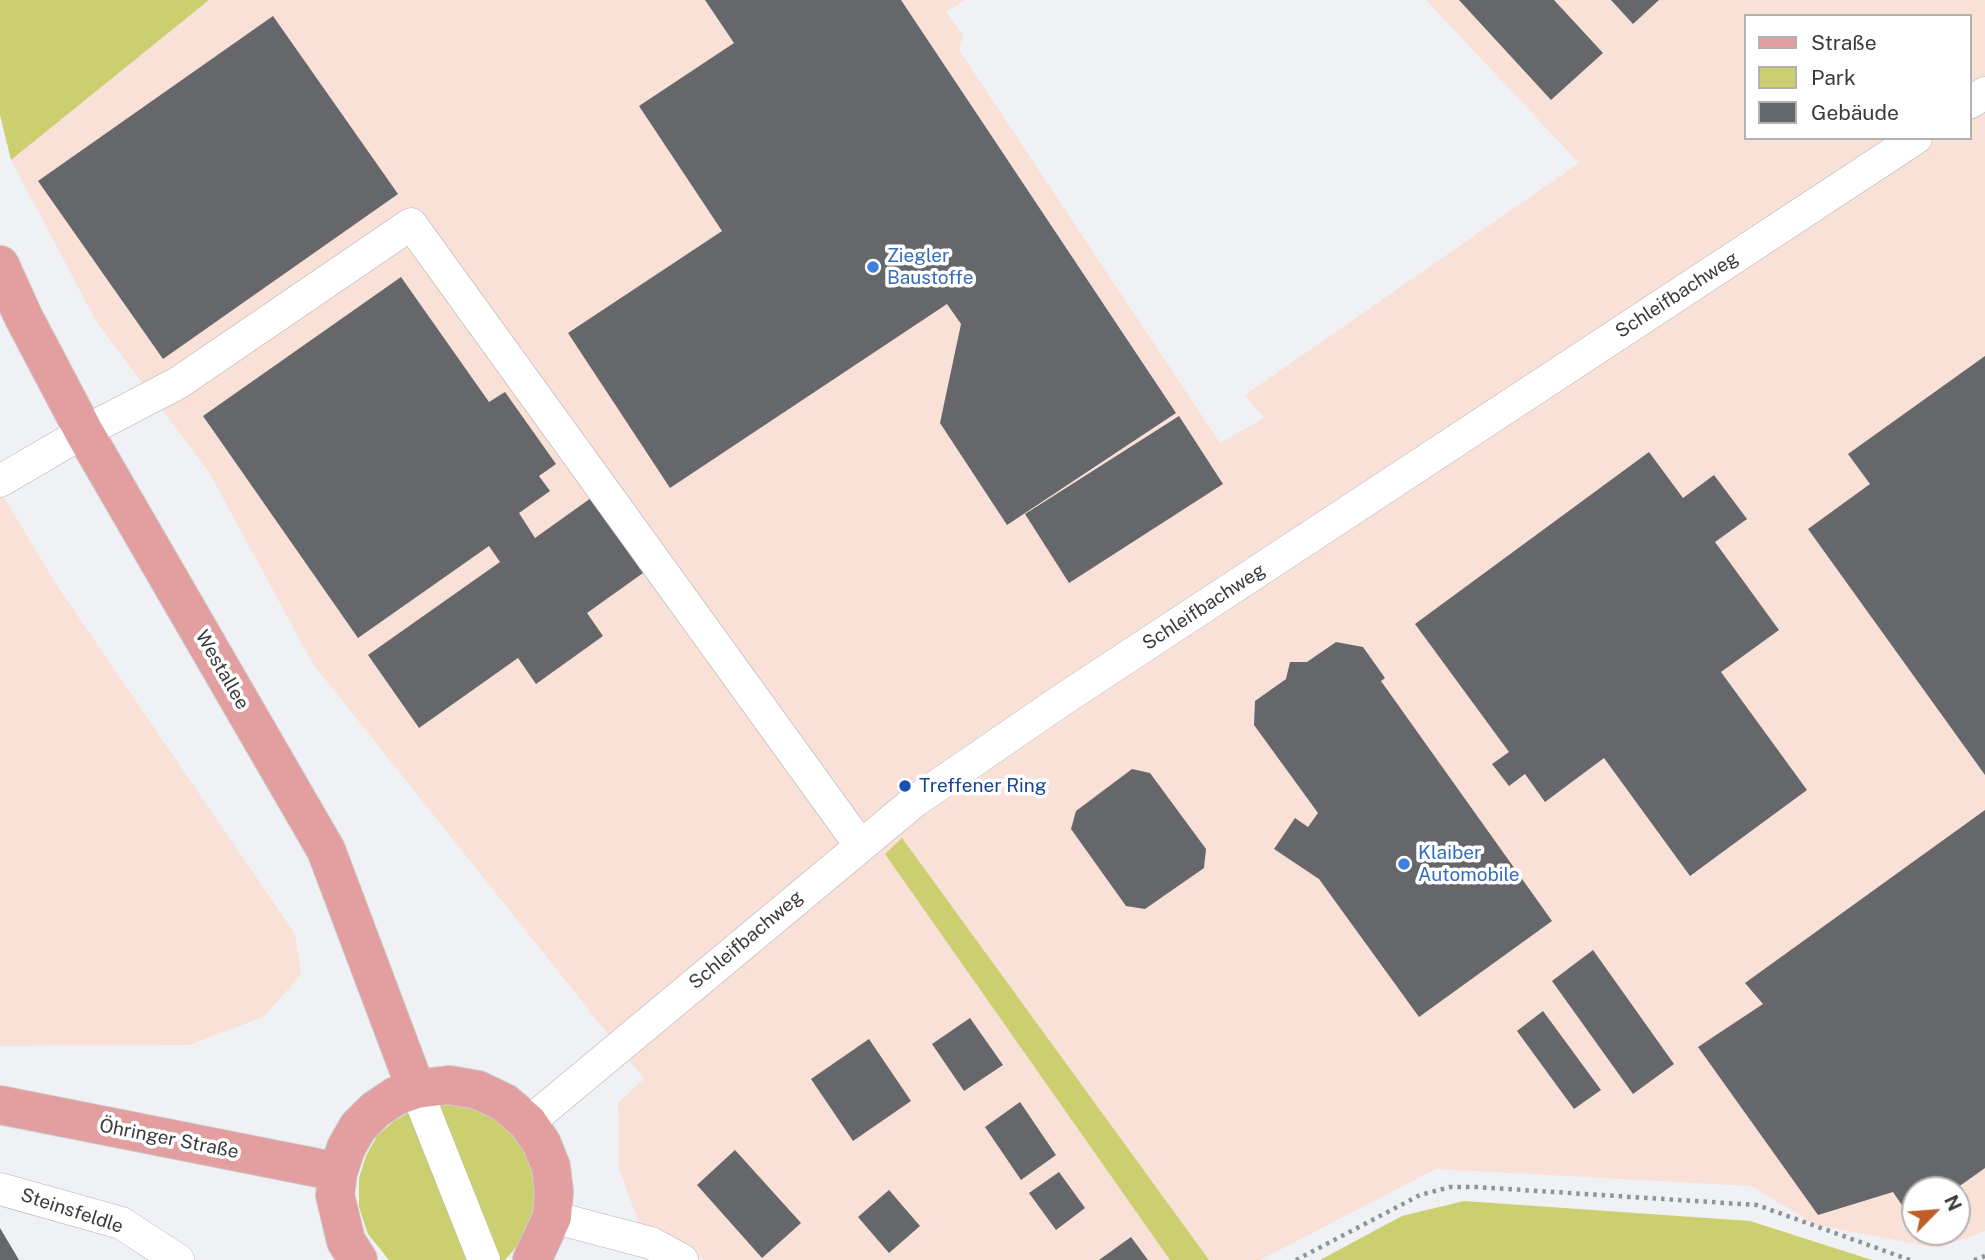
<!DOCTYPE html>
<html>
<head>
<meta charset="utf-8">
<style>
	body { margin:0 }
	#map { position:relative; width:1985px; height:1260px; overflow:hidden; background:#eff1f4; font-family:"Public Sans",sans-serif }
	canvas { display:block }
	.legend { position:absolute; left:1744px; top:14px; width:228px; height:126px; box-sizing:border-box; background:#fff; border:2px solid #b1b1b1; margin:0; padding:9px 12px; list-style:none; font-size:21px; color:#3b3b3d }
	.legend li { display:flex; align-items:center; gap:14px; height:35px }
	.legend b { width:35px; border:2px solid #b1b1b1 }
	.north { position:absolute; left:1901px; top:1176px; width:70px; height:70px; box-sizing:border-box; background:#fff; border:2px solid #b1b1b1; border-radius:50%; rotate:65deg; font-size:19px; font-weight:700; line-height:28px; text-align:center; color:#3b3b3d }
	.north::after { content:''; display:block; margin:auto; width:24px; height:32px; background:#c05c27; clip-path:polygon(50% 0,100% 100%,50% 72%,0 100%) }
</style>
</head>
<body>
<div id="map">
<canvas width="1985" height="1260"></canvas>
<ul class="legend">
<li><b style="height:9px;background:#e39ea0"></b>Straße</li>
<li><b style="height:19px;background:#cccf70"></b>Park</li>
<li><b style="height:19px;background:#66676a"></b>Gebäude</li>
</ul>
<div class="north">N</div>
</div>
<script>
const context = document.querySelector('canvas').getContext('2d');
context.lineJoin = 'round';
function fill(path, color) {
  context.fillStyle = color;
  context.fill(path, 'evenodd');
}
function poly(rows) {
  const path = new Path2D();
  for (const r of rows) {
    path.moveTo(r[0], r[1]);
    for (let i = 2; i < r.length; i += 2) path.lineTo(r[i], r[i + 1]);
  }
  return path;
}
function strokePath(path, color, width, dash) {
  context.strokeStyle = color;
  context.lineWidth = width;
  context.lineCap = dash ? 'butt' : 'round';
  context.setLineDash(dash || []);
  context.stroke(path);
}
function label(font, color, halo, rows, align = 'center') {
  context.font = font + ' "Public Sans",sans-serif';
  context.lineWidth = 7;
  context.setLineDash([]);
  context.textBaseline = 'middle';
  context.strokeStyle = halo;
  context.fillStyle = color;
  for (const [text, x, y, turn = 0] of rows) {
    context.save();
    context.translate(x, y);
    context.rotate((+turn || 0) * Math.PI / 180);
    context.textAlign = isNaN(turn) ? turn : align;
    if (halo) context.strokeText(text, 0, 0);
    context.fillText(text, 0, 0);
    context.restore();
  }
}
const industrial = poly([
	[209,0,965,0,946,12,963,35,959,50,1220,443,1264,418,1245,395,1579,163,1426,0,1985,0,1985,1231,1938,1248,1816,1225,1751,1186,1436,1169,1260,1260,705,1260,639,1223,619,1169,618,1103,644,1079,313,664,210,474,96,321,11,160],
	[1745,16,1969,16,1969,138,1745,138],
	[1915,1190,1957,1190,1957,1232,1915,1232],
	[0,491,56,584,295,934,301,975,263,1017,189,1045,0,1046]
]);
const green = poly([
	[0,0,209,0,11,160,0,115],
	[902,838,1209,1260,1170,1260,885,854],
	[440,1104,469,1106,505,1125,522,1144,532,1168,536,1187,531,1223,523,1239,505,1260,492,1260,442,1123],
	[411,1111,473,1260,389,1260,368,1234,359,1207,359,1178,366,1156,377,1136,393,1122],
	[1464,1201,1750,1221,1872,1260,1320,1260,1402,1216]
]);
const building = poly([
	[705,0,901,0,1176,413,1007,525,940,423,961,324,947,304,670,488,568,333,722,231,639,106,734,43],
	[1459,0,1554,0,1603,53,1551,100],
	[1611,0,1659,0,1633,24],
	[273,16,398,194,163,359,38,181],
	[401,277,489,402,505,392,556,464,539,476,550,491,519,513,535,538,591,498,643,573,587,613,603,636,536,684,518,658,419,728,368,655,500,562,489,546,358,638,203,416],
	[1985,356,1985,775,1808,529,1870,484,1848,454],
	[1179,416,1223,484,1069,583,1025,514],
	[1649,452,1683,498,1714,475,1747,519,1715,542,1779,630,1721,672,1807,790,1690,876,1604,758,1545,802,1525,774,1509,786,1492,764,1509,752,1415,624],
	[1336,642,1363,647,1385,678,1381,681,1552,921,1419,1017,1319,879,1274,849,1295,818,1308,827,1318,813,1254,725,1255,701,1286,679,1290,662,1307,662],
	[1132,769,1150,773,1206,849,1204,868,1145,909,1126,906,1071,829,1076,811],
	[1985,810,1985,1168,1954,1190,1915,1190,1915,1218,1912,1220,1893,1192,1818,1215,1698,1047,1763,1004,1745,983],
	[1593,950,1674,1064,1633,1094,1552,981],
	[1543,1011,1601,1090,1574,1109,1517,1031],
	[970,1018,1003,1065,964,1091,932,1044],
	[869,1039,911,1101,853,1141,811,1079],
	[1020,1102,1056,1155,1021,1180,985,1127],
	[735,1150,801,1223,762,1258,697,1185],
	[1059,1172,1085,1208,1056,1230,1029,1193],
	[889,1190,920,1226,889,1253,858,1217],
	[0,1228,19,1260,0,1260],
	[1131,1237,1148,1260,1099,1260]
]);
const path = poly([
	[1296,1260,1420,1195,1450,1187,1476,1187,1757,1205,1910,1260],
	[1974,1260,1985,1256]
]);
const minor = poly([
	[1969,103,1985,93],
	[0,481,84,432,178,383,411,224,860,845],
	[416,1089,484,1260],
	[528,1123,915,801,1062,700,1916,138],
	[0,1189,121,1223,178,1260],
	[552,1217,651,1243,682,1260]
]);
const major = poly([
	[0,265,23,316,84,432,326,850,416,1089],
	[0,1105,338,1172],
	[358,1260,346,1241,335,1195,338,1172,346,1148,358,1127,375,1110,396,1096,416,1089,449,1085,478,1090,505,1103,528,1123,542,1144,551,1167,554,1192,552,1217,532,1260]
]);
const markers = [
	[873,267,7,"#3f7fe0"],
	[905,786,7,"#1a4fb4"],
	[1404,864,7,"#3f7fe0"]
];
const shopNames = [
	["Ziegler",887,256],
	["Baustoffe",887,278],
	["Klaiber",1418,853],
	["Automobile",1418,875]
];
const streetNames = [
	["Schleifbachweg",1677,295,-33],
	["Schleifbachweg",1204,607,-33],
	["Westallee",222,670,60],
	["Schleifbachweg",746,940,-40],
	["Öhringer Straße",169,1139,11],
	["Steinsfeldle",72,1211,18]
];
const transitNames = [
	["Treffener Ring",919,786]
];
fill(industrial, '#f9e1d8');
fill(green, '#cccf70');
fill(building, '#66676a');
strokePath(minor, '#b2b3b7', 33);
strokePath(major, '#cccccd', 40);
strokePath(path, '#919295', 4.5, [3.5, 5]);
strokePath(minor, '#fff', 32);
strokePath(major, '#e39ea0', 38);
for (const [x, y, r, color] of markers) {
  const dot = new Path2D();
  dot.arc(x, y, r, 0, 2 * Math.PI);
  context.fillStyle = color;
  context.fill(dot);
  strokePath(dot, '#fff', 2.5);
}
label('19px', '#366cbe', '#fff', shopNames, 'left');
label('19px', '#3b3b3d', '#fff', streetNames);
label('19px', '#164399', '#fff', transitNames, 'left');
</script>
</body>
</html>
